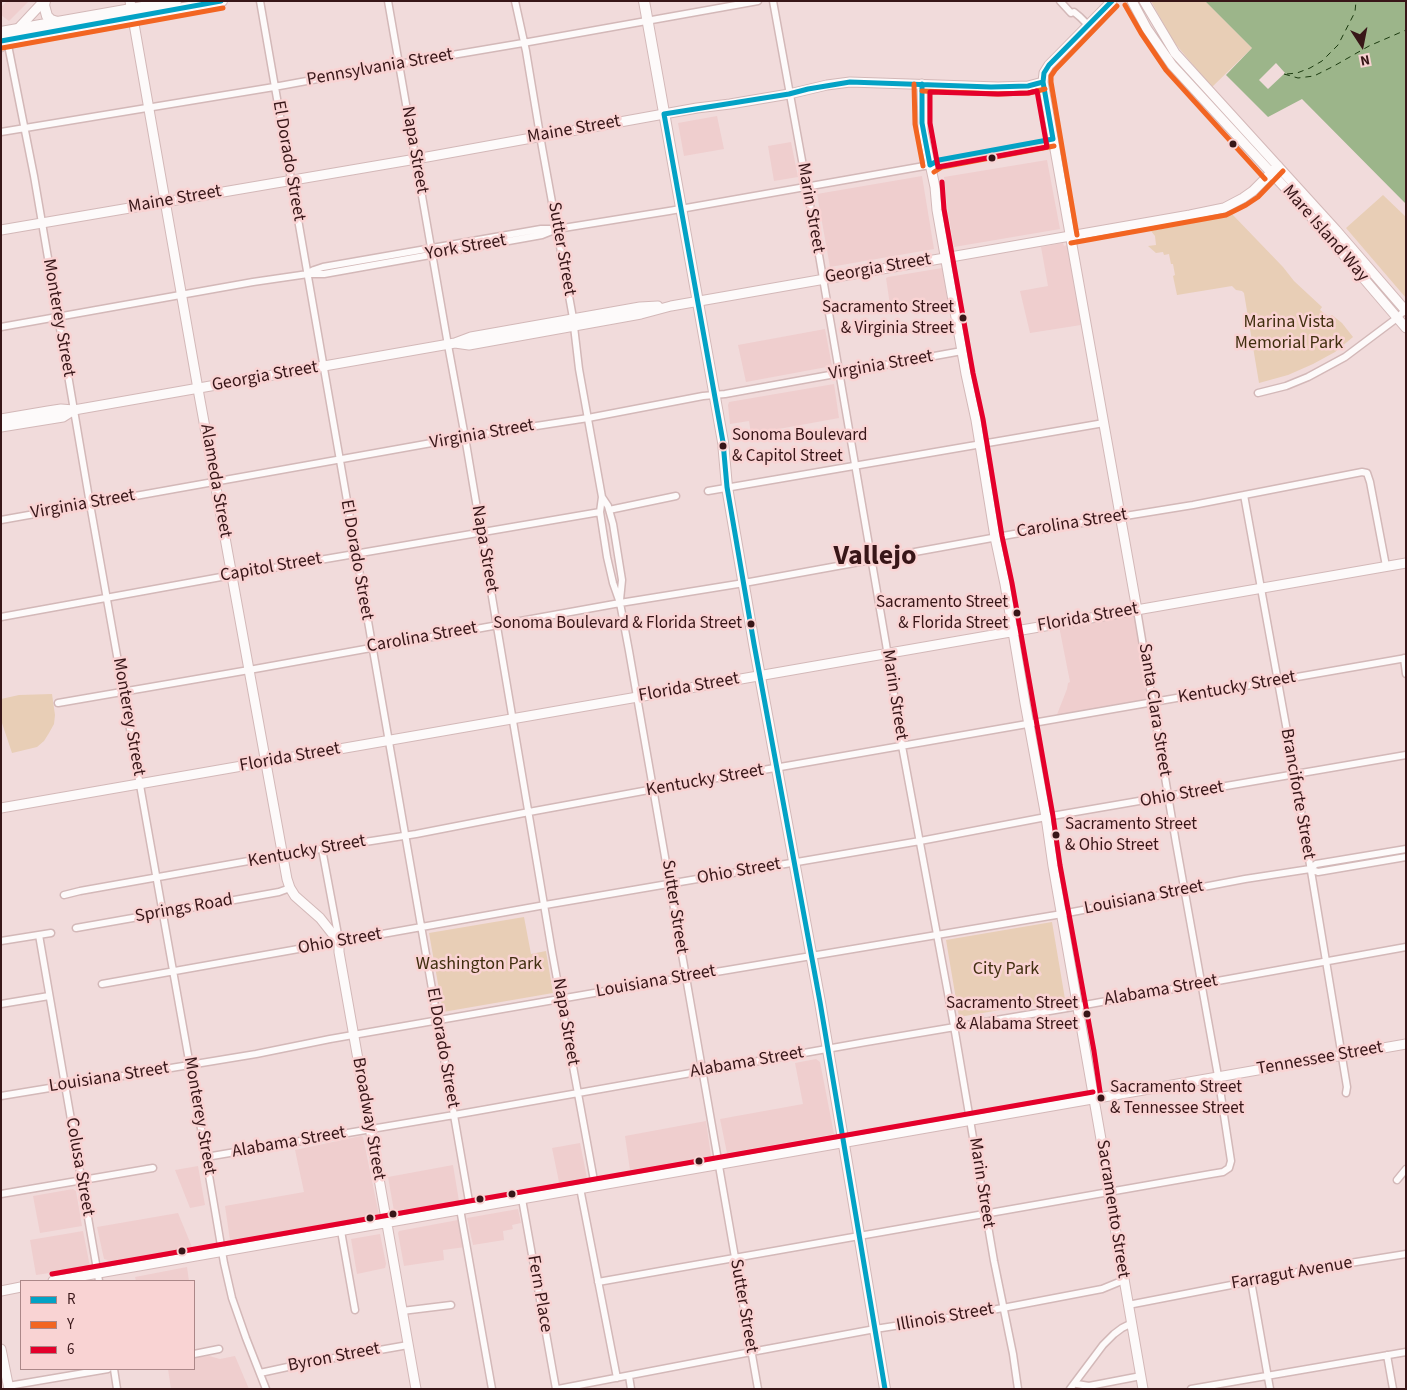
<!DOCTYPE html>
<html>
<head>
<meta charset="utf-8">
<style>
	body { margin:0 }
	#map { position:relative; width:1407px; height:1390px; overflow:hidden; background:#f1dbdb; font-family:"Source Sans 3",sans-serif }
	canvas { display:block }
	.frame { position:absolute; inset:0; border:2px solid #381618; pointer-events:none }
	.legend { position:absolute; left:20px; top:1280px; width:175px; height:90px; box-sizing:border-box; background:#f9d3d3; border:1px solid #ac8788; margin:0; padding:6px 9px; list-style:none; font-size:15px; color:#381618 }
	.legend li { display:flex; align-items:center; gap:10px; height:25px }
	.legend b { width:25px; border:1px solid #ac8788 }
	.north { position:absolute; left:1337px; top:20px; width:50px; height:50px; -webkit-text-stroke:4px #f9d3d3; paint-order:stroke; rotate:169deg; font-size:14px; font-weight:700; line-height:20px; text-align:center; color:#381618 }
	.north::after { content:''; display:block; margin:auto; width:18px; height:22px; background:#381618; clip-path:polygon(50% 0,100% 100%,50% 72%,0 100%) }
</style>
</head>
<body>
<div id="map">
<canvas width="1407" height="1390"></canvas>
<div class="frame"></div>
<ul class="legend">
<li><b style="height:6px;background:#03a2c5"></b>R</li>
<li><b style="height:6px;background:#f26522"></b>Y</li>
<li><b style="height:6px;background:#e4002b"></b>6</li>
</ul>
<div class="north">N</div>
</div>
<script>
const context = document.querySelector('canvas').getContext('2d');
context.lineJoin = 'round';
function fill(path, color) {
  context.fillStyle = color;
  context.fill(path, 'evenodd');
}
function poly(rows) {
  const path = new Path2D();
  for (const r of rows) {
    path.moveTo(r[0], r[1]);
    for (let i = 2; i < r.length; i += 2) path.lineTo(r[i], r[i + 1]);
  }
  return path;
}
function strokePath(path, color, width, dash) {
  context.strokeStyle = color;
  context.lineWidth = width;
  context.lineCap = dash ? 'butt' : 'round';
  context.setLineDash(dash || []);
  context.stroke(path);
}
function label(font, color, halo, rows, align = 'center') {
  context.font = font + ' "Source Sans 3",sans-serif';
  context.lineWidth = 5;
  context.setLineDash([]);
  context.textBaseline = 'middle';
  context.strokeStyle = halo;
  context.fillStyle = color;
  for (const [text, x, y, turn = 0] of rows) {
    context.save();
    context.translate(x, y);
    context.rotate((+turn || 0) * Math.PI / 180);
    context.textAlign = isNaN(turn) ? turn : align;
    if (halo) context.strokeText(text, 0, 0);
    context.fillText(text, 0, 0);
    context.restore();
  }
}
const built = poly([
	[7,1,29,1,9,21,1,15,1,7],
	[717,116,724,149,684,156,678,123],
	[791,142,798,177,774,181,768,146],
	[1047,160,1060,229,954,247,948,212,944,177],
	[922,176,934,249,830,267,817,194],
	[1063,243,1064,246,1067,245,1081,325,1030,333,1020,291,1048,286,1041,247],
	[942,268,948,303,891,312,886,278,888,277],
	[825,329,832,366,746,382,738,345],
	[834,384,839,418,751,434,749,421,730,424,728,405,729,402],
	[1129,614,1134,615,1136,618,1149,695,1148,701,1056,717,1067,689,1068,683,1070,682,1059,626],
	[816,1059,820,1062,834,1134,727,1153,720,1119,803,1104,795,1063],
	[706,1121,711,1156,630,1170,625,1136],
	[361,1136,363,1137,379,1215,230,1240,225,1206,304,1192,295,1150],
	[580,1143,587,1178,559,1182,552,1148],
	[453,1165,459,1201,394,1211,388,1177],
	[198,1166,205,1205,190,1208,175,1170],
	[73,1189,76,1191,82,1226,40,1233,33,1196],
	[518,1209,521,1223,512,1225,513,1229,503,1231,504,1240,473,1245,467,1218],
	[178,1213,192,1247,111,1261,104,1259,97,1227],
	[458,1220,461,1223,465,1247,443,1250,444,1260,404,1266,398,1233,399,1231],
	[83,1231,90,1267,36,1275,30,1240],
	[380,1234,386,1264,385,1268,357,1274,351,1239],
	[187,1267,189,1281,136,1281,135,1277],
	[209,1356,220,1359,235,1356,249,1389,171,1389,168,1369,194,1369,194,1358]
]);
const green = poly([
	[1151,1,1205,1,1252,48,1210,89,1199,72,1173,41],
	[1383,195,1406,217,1406,298,1346,228],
	[1232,214,1283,267,1294,281,1322,307,1320,310,1329,317,1332,315,1342,323,1353,337,1335,352,1313,364,1288,375,1259,383,1244,293,1242,291,1236,290,1232,286,1177,295,1173,276,1175,275,1173,264,1171,264,1169,254,1164,255,1163,252,1156,253,1148,246,1156,245,1155,236,1151,231,1219,218],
	[52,694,55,715,54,724,49,733,44,741,37,747,12,753,1,720,1,699,19,695],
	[524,917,531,954,546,951,553,993,443,1012,429,933],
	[1052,922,1065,999,959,1017,946,940]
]);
const water = poly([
	[1205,1,1406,1,1406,204,1302,99,1268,117,1226,75,1252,48]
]);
const pier = poly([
	[1276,63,1285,73,1268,89,1259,80]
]);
const ferry = poly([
	[1284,74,1298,78,1314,76,1334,66,1369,46,1406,30],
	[1287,74,1297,73,1310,68,1322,61,1338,45,1355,12,1356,1]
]);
const street = poly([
	[260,1,470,1207],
	[388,1,448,345,465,437,552,952,595,1186],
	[515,1,526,51,542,147,573,318,579,369,602,497,600,512,607,557,613,583,620,603,629,651,758,1389],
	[773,1,815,232,886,644,902,746,954,1026,994,1261,1013,1354,1018,1389],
	[1060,1,1071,13,1074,12,1080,17,1088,25],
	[7,40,34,176,90,504,198,1111,224,1263,232,1298,246,1338,266,1389],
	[1,132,274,87,399,64,523,43,758,1],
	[308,273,314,270,323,267,541,229,553,229],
	[1,327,253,282,308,274,324,274,542,235,557,229,669,211,930,165],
	[1258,393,1286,386,1308,377,1345,357,1397,318,1405,310],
	[708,491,1104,423],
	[1244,495,1295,775,1347,1087,1346,1093],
	[602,497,608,506,613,524,622,580,620,600],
	[609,510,676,496],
	[1,520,465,437,588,418,703,396,725,394,962,351],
	[1,617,232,575,600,512],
	[1404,658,1406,674],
	[58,703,249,670,620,603,744,583,1014,534,1193,505,1362,472,1367,473,1370,482,1386,566],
	[322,849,339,940],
	[1310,869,1318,872,1406,857],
	[64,895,80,891,282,855,416,834,529,812,654,789,1406,658],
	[76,928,212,904,279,892,290,888],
	[39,935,99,1281],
	[1,941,51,933],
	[102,984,545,905,920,841,1046,817,1406,755],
	[1,1004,49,996],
	[1,1096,256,1054,330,1039,686,977,1062,914,1245,879,1310,869,1316,864,1406,849],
	[206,1157,454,1115,866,1042,1079,1006,1406,947],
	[1397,1180,1406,1169],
	[580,1188,617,1378],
	[1,1194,153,1168],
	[522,1199,556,1389],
	[460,1209,492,1389],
	[341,1231,355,1310],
	[1251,1281,1270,1389],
	[598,1282,1211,1174,1223,1172,1229,1168,1231,1161,1218,1076,1176,843,1137,610],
	[1128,1305,1319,1268,1406,1254],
	[402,1311,451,1305],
	[194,1354,219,1349],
	[1387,1355,1393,1389],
	[114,1369,117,1389],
	[260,1373,306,1363,408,1345],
	[629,1376,631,1389],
	[1075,1383,1077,1384,1089,1386,1141,1376],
	[8,1386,108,1369],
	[558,1389,751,1352,875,1329,966,1315,1102,1289,1124,1280],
	[1070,1389,1103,1345,1114,1334,1122,1328,1132,1323],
	[1191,1389,1406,1352]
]);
const secondary = poly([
	[130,1,198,389,287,879,290,888,295,896,320,918,339,942,339,952,362,1082,416,1389],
	[1112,1,1049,65,1044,73,1043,82,1137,610],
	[1132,1,1147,29,1172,65,1300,204,1406,328],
	[1144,1,1175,53,1336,230,1406,311],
	[1,47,44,1],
	[922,84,923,131,935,187,937,210,966,374,976,420,995,537,1005,584,1025,703,1046,817,1053,866,1102,1145,1109,1192,1143,1389],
	[1,230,416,159,697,108,730,104,789,94,827,85,850,82,998,87,1028,86,1043,82],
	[455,343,469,345,641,314,671,306,1190,215,1224,208,1243,198,1253,191,1278,166],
	[1,419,48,411,61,409,74,410,455,343,471,337,640,307,658,306],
	[1,427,63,417,74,410],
	[1,808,1406,563],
	[53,1281,1406,1044],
	[1,1291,21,1287],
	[1,1349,9,1389]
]);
const primary = poly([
	[45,1,44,5,47,16,51,20,57,22],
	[644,1,723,442,727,487,754,644,820,1002,885,1389],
	[1,32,176,1],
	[1,41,222,1]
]);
const bus1 = poly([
	[1,41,221,1],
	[922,84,922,123,930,165],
	[664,114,723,442,727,487,754,644,820,1002,885,1389],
	[664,114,789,94,808,89,850,82,991,87,1028,86,1043,82],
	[1053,139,1043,82,1044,73,1049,65,1112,1],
	[930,165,939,160,1053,139]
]);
const bus2 = poly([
	[1125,5,1141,33,1166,70,1265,179],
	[2,48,223,8],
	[914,84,915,124,923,166],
	[922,91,998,94,1029,93,1045,89],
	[934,172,942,167,1054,146],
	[1077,235,1051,82,1051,76,1055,70,1117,6],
	[1071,243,1226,215,1246,205,1258,197,1283,171]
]);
const bus3 = poly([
	[1037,91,1047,147,938,167,930,123,930,92,998,94,1028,93,1037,91],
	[942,182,944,209,973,373,983,419,1002,536,1012,583,1053,816,1060,865,1094,1051,1101,1098],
	[52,1274,1093,1092]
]);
const markers = [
	[1233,144,4.5,"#381618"],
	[992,158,4.5,"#381618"],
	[963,318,4.5,"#381618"],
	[723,446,4.5,"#381618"],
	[1017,613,4.5,"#381618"],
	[751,624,4.5,"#381618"],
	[1056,835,4.5,"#381618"],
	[1087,1014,4.5,"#381618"],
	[1101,1098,4.5,"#381618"],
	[699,1161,4.5,"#381618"],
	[512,1194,4.5,"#381618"],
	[480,1199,4.5,"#381618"],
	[393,1214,4.5,"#381618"],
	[370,1218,4.5,"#381618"],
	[182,1251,4.5,"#381618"]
];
const busNames = [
	["Sacramento Street",954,308],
	["& Virginia Street",954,329],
	["Sonoma Boulevard",732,436,"left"],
	["& Capitol Street",732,457,"left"],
	["Sacramento Street",1008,603],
	["& Florida Street",1008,624],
	["Sonoma Boulevard & Florida Street",742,624],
	["Sacramento Street",1065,825,"left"],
	["& Ohio Street",1065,846,"left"],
	["Sacramento Street",1078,1004],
	["& Alabama Street",1078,1025],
	["Sacramento Street",1110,1088,"left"],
	["& Tennessee Street",1110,1109,"left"]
];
const streetNames = [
	["Pennsylvania Street",380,68,-10],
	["Maine Street",574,130,-10],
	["Napa Street",414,150,80],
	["El Dorado Street",288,161,80],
	["Maine Street",175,200,-10],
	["Marin Street",810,208,80],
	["Mare Island Way",1325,234,49],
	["York Street",466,248,-10],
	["Sutter Street",561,249,80],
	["Georgia Street",878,269,-10],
	["Monterey Street",58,318,80],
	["Virginia Street",881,366,-10],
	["Georgia Street",265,377,-10],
	["Virginia Street",482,435,-10],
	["Alameda Street",215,481,80],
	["Virginia Street",83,505,-10],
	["Carolina Street",1072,524,-9],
	["Napa Street",484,549,80],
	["El Dorado Street",356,560,80],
	["Capitol Street",271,568,-10],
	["Florida Street",1088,618,-10],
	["Carolina Street",422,638,-10],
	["Florida Street",689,688,-10],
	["Kentucky Street",1237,688,-10],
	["Marin Street",894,695,81],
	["Santa Clara Street",1154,710,81],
	["Monterey Street",128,717,80],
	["Florida Street",290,758,-10],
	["Kentucky Street",705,781,-10],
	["Branciforte Street",1297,794,80],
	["Ohio Street",1182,795,-10],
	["Kentucky Street",307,852,-10],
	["Ohio Street",739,872,-10],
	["Louisiana Street",1144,898,-11],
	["Sutter Street",674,907,81],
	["Springs Road",184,909,-10],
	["Ohio Street",340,942,-10],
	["Louisiana Street",656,982,-10],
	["Alabama Street",1161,991,-10],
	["Napa Street",565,1022,80],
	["El Dorado Street",442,1048,80],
	["Tennessee Street",1320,1059,-10],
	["Alabama Street",747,1063,-10],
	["Louisiana Street",109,1078,-9],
	["Monterey Street",199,1116,80],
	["Broadway Street",368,1119,80],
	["Alabama Street",289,1143,-10],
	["Colusa Street",79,1167,80],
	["Marin Street",981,1183,81],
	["Sacramento Street",1112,1209,81],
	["Farragut Avenue",1292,1274,-10],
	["Fern Place",539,1294,80],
	["Sutter Street",743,1306,80],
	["Illinois Street",945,1318,-10],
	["Byron Street",334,1358,-11]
];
const parkNames = [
	["Marina Vista",1289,323],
	["Memorial Park",1289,344],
	["Washington Park",479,965],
	["City Park",1006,970]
];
const townNames = [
	["Vallejo",875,558]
];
fill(built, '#efcece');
fill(green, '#e8ceb6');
fill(water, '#9cb58a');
fill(pier, '#f1dbdb');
strokePath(ferry, '#1b3a0f', 1, [6, 5]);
strokePath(street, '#d3b8b8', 9);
strokePath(secondary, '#d3b8b8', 11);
strokePath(primary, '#d3b8b8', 12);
strokePath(street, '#fdfafa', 6);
strokePath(secondary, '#fdfafa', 9);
strokePath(primary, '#fdfafa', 10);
strokePath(bus1, '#03a2c5', 5);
strokePath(bus2, '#f26522', 5);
strokePath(bus3, '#e4002b', 5);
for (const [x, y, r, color] of markers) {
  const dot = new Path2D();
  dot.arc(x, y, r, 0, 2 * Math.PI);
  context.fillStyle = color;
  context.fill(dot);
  strokePath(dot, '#f9d3d3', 2);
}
label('17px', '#381618', '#f9d3d3', busNames, 'right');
label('18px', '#381618', '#f9d3d3', streetNames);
label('18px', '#402e0f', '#f9d3d3', parkNames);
label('bold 28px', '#381618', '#f9d3d3', townNames);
</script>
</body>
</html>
